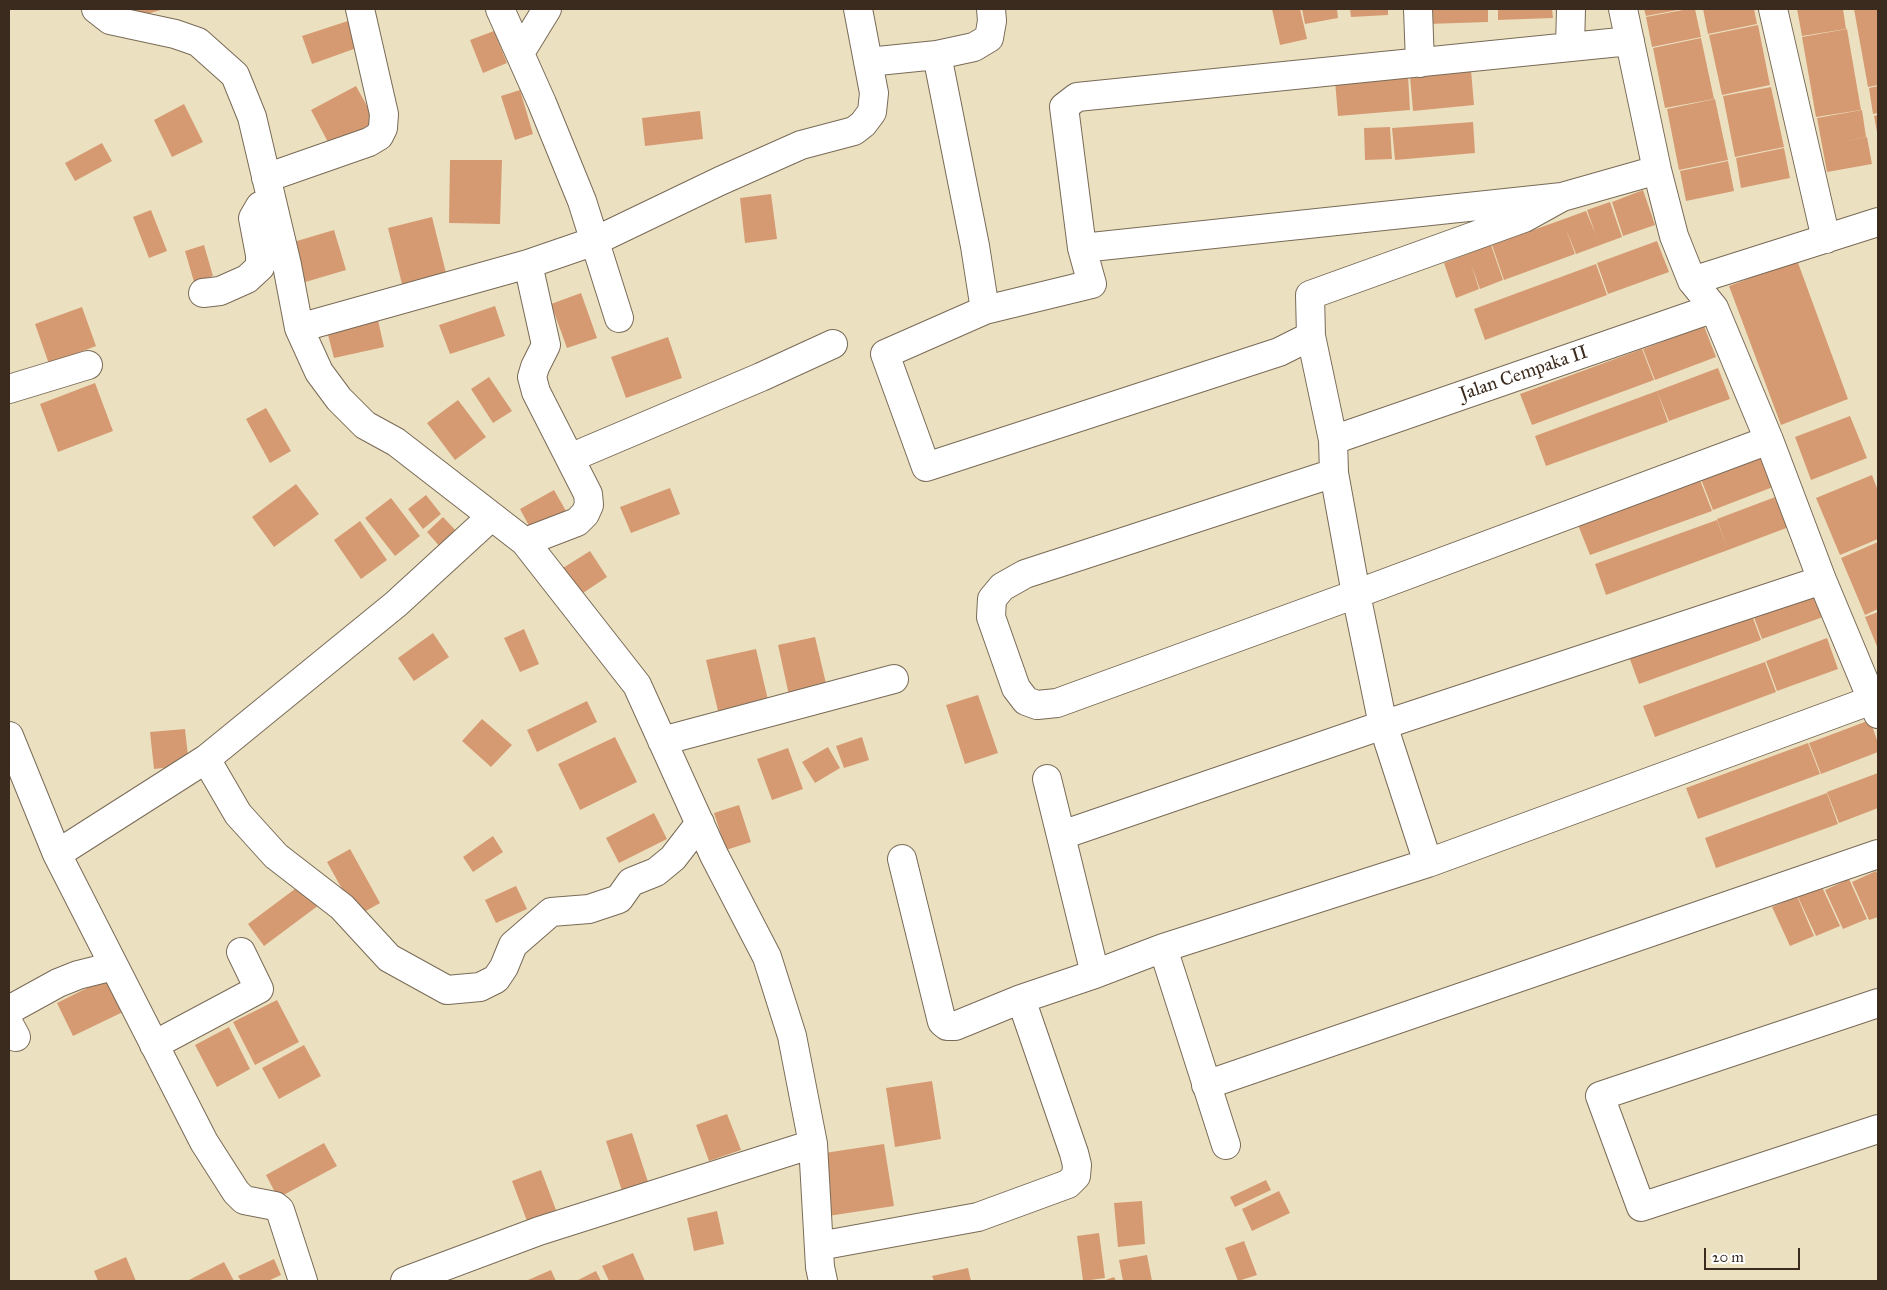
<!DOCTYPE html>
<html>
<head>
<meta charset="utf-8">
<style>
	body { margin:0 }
	#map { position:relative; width:1887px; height:1290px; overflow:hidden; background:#ebe1c0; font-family:"IM FELL Great Primer",serif }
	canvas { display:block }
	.frame { position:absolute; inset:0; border:10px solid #3b2a1e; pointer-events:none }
	.scale { position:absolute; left:1704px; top:1248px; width:96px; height:22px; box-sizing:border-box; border:2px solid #3b2a1e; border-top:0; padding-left:6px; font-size:15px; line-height:18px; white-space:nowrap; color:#3b2a1e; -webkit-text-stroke:4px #fff; paint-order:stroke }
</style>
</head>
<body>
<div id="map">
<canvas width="1887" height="1290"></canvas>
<div class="frame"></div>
<div class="scale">20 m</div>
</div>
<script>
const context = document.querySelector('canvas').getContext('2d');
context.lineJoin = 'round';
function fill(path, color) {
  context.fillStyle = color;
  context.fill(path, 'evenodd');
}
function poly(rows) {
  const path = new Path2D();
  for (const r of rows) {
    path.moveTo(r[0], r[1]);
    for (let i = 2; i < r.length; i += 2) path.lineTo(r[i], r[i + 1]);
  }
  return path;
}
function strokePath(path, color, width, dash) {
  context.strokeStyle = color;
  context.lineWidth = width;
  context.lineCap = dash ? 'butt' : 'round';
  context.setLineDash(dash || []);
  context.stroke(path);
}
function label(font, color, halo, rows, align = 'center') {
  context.font = font + ' "IM FELL Great Primer",serif';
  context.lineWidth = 4;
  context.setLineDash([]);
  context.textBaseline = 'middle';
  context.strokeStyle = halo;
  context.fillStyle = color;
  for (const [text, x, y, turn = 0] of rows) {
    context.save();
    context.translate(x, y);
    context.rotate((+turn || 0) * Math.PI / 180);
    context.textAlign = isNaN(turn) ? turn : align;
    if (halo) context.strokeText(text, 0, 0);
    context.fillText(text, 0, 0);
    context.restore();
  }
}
const building = poly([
	[127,9,164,9,130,19],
	[1272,9,1300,9,1307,39,1280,45],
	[1302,9,1337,9,1338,18,1305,24],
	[1350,9,1388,9,1388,15,1351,17],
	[1426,9,1488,9,1488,22,1427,24],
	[1498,9,1552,9,1553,18,1498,20],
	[1644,9,1678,9,1678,10,1646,16],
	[1688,9,1695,9,1701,37,1652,47,1646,17],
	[1703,9,1754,9,1757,24,1708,34],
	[1797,9,1843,9,1846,29,1802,36],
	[1854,9,1878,9,1878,85,1868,87],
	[357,18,365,45,312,64,302,36],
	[1758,25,1770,85,1722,95,1709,35],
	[1847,29,1861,110,1816,117,1802,37],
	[494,31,507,63,483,73,470,40],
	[1701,38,1714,99,1665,108,1653,48],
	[1471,70,1474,105,1413,111,1410,76],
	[1408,75,1410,110,1338,116,1335,81],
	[356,86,376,122,330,146,311,110],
	[1878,86,1878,113,1873,114,1869,88],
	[1771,87,1784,147,1735,157,1723,96],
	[520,90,533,134,515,140,501,96],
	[1715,99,1728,160,1679,170,1667,109],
	[184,104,203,142,172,157,154,120],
	[1862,110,1866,137,1841,142,1867,137,1872,164,1827,172,1817,118],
	[700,111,703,139,645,146,642,118],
	[1878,115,1878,132,1877,132,1874,116],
	[1473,122,1475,153,1395,160,1392,128],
	[1390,127,1392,159,1365,160,1364,128],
	[102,143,112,161,75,181,65,163],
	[1784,148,1790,178,1741,188,1736,158],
	[450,160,502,160,500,224,449,223],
	[1728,161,1734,191,1686,201,1680,171],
	[1643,190,1655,225,1623,236,1612,202],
	[771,194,777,239,745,243,740,198],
	[1610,202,1622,237,1576,254,1566,229,1575,254,1504,280,1492,245,1586,211,1596,235,1587,210],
	[151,210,167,251,149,258,133,217],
	[432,217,448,281,404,292,388,228],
	[334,230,346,270,302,283,290,243],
	[1657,241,1669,272,1608,294,1597,263],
	[204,245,213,276,194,282,185,251],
	[1491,245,1503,280,1480,289,1471,264,1479,289,1456,298,1444,263],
	[1797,260,1848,399,1781,425,1729,286],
	[1596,264,1607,295,1485,340,1474,309],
	[581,293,597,338,567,348,551,304],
	[495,306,505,336,450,354,439,325],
	[82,307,96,346,49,364,35,324],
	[378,320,384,347,334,358,327,331],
	[1704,326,1716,357,1655,380,1643,349],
	[668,337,682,378,626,398,611,357],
	[1642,349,1654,380,1532,425,1520,394],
	[1718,368,1730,399,1669,421,1657,391],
	[489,377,512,411,493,423,471,389],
	[95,383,113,431,58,452,40,404],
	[1657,391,1668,422,1546,466,1535,436],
	[458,400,486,437,455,460,427,423],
	[266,408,291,451,270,463,246,419],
	[1850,416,1867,458,1811,480,1795,437],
	[1762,457,1773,487,1713,510,1701,479],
	[1872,475,1878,491,1878,539,1840,555,1816,498],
	[1700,480,1712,511,1590,555,1578,525],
	[296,484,319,514,274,547,252,517],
	[670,488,680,514,631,533,620,507],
	[554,490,570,518,535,537,520,509],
	[426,495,441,514,423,529,408,509],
	[1778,496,1789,527,1728,550,1717,519],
	[391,498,420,536,395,556,365,518],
	[443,517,458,533,441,548,427,532],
	[1717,520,1728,550,1606,595,1595,564],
	[360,521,387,560,361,579,334,540],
	[1878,542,1878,609,1865,615,1841,558],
	[590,551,607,577,580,595,563,568],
	[1812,586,1823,617,1762,639,1751,609],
	[1750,610,1761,640,1639,684,1628,654],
	[1878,612,1878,649,1865,617],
	[524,629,539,664,520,672,504,638],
	[433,633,449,657,414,681,398,658],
	[815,637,828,692,790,700,778,645],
	[1827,638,1838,669,1777,691,1766,661],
	[756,649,768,700,718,711,706,660],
	[1765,662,1776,692,1655,737,1643,706],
	[978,695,998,753,965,764,946,705],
	[587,701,597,722,537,752,527,730],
	[482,719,512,745,491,767,462,741],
	[1870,720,1878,743,1878,752,1821,774,1809,743],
	[185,729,189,765,154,769,150,732],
	[615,737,637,782,580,810,558,764],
	[862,737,869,760,844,768,836,746],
	[1808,743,1820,774,1698,819,1686,788],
	[828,747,840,768,815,783,802,762],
	[788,748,803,789,772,800,757,759],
	[1878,773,1878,808,1839,823,1827,792],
	[1827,793,1838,824,1716,868,1705,838],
	[739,805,751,842,726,850,714,813],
	[654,813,667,839,619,863,606,838],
	[493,836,503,852,473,872,463,857],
	[350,849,380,903,357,916,327,862],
	[1876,871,1878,875,1878,917,1869,920,1852,882],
	[1849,879,1867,919,1843,929,1825,890],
	[303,883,319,905,264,946,248,924],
	[516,886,527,909,496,923,485,900],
	[1822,887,1840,926,1816,936,1798,897],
	[1797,896,1814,936,1790,946,1772,907],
	[109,977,125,1011,73,1036,57,1003],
	[277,1000,299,1042,255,1065,233,1022],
	[229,1027,250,1069,217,1087,195,1045],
	[304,1045,321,1076,279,1099,262,1068],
	[932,1081,941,1139,895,1147,886,1088],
	[727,1114,741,1150,709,1161,696,1125],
	[632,1133,649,1185,623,1194,606,1141],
	[324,1143,337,1166,278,1198,266,1175],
	[884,1144,894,1206,828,1216,818,1154],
	[541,1170,556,1210,527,1221,512,1181],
	[1266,1180,1271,1190,1235,1207,1230,1197],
	[1279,1191,1290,1213,1252,1231,1242,1209],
	[1142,1201,1145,1244,1118,1247,1114,1203],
	[717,1211,724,1244,694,1251,687,1218],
	[1099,1233,1105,1278,1083,1281,1077,1236],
	[1244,1241,1257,1275,1238,1281,1225,1248],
	[633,1253,645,1281,609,1281,602,1266],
	[1147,1255,1152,1281,1123,1281,1119,1260],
	[126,1257,136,1281,98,1281,94,1271],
	[274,1259,281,1275,268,1281,241,1281,238,1276],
	[224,1262,234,1281,187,1281],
	[968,1268,971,1281,934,1281,932,1276],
	[551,1270,556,1281,529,1281,528,1280],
	[596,1271,601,1281,576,1281],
	[1114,1277,1116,1281,1103,1281]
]);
const minor = poly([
	[96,9,110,20,175,34,198,42,235,75,252,117,287,265,299,328,319,372,339,399,365,425,396,442,525,542,637,685,714,855,767,957,792,1036,813,1144,820,1267,823,1281],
	[500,9,542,103,582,201,619,318],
	[1418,9,1420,63],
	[1623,9,1657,170,1674,236,1692,281,1714,308,1769,440,1822,580,1878,714],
	[1773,9,1826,239],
	[1570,47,1571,9],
	[520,53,547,9],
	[937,55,975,246,985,310],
	[868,62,937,55,974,47,989,38,992,21,991,9],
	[266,178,369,142,379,136,383,128,384,114,360,9],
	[1082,248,1562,197,1657,170],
	[1692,281,1878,222],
	[203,293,220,291,247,279,260,267,260,255,253,218,260,206,272,202],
	[299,328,528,264,595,241,720,181,801,145,854,131,863,124,872,112,874,93,858,9],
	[1311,336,1279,352,926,467,885,354,985,310,1092,284,1082,248,1064,107,1077,97,1630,41],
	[9,389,88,365],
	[1333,440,1714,308],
	[570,458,761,377,833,344],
	[1334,473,1025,574,1002,587,992,599,991,617,1016,688,1026,701,1037,705,1057,703,1356,594,1769,440],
	[525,542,577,522,585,514,589,505,588,494,536,392,532,377,535,367,546,345,528,264],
	[9,736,57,854,204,1142,236,1192,244,1200,275,1206,280,1210,303,1281],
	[662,741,894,679],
	[206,759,238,814,276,856,342,907,389,958,447,990,480,987,496,979,504,967,513,945,551,912,589,909,619,899,631,882,656,872,673,858,700,823],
	[1047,779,1095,974],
	[1062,835,1383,725,1822,580],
	[57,854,206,759,396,604,491,517],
	[902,859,942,1022,947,1026,955,1026,1021,999,1095,974,1163,948,1428,863,1872,700],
	[1428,863,1383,725,1356,594,1334,473,1333,440,1311,336,1310,295,1524,218,1562,197],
	[1163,948,1226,1145],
	[1878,1003,1600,1096,1641,1207,1878,1129],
	[9,1010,58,983,78,975,114,966],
	[9,1024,16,1037],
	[154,1045,259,989,241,952],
	[1206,1085,1878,854],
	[819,1246,978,1217,1068,1184,1076,1176,1077,1165,1074,1153,1021,999],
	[405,1281,539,1231,813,1144]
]);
const streetNames = [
	["Jalan Cempaka II",1524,374,-19]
];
fill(building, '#d69a73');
strokePath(minor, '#796a57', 30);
strokePath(minor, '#fff', 28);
label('19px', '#3b2a1e', '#fff', streetNames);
</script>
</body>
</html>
